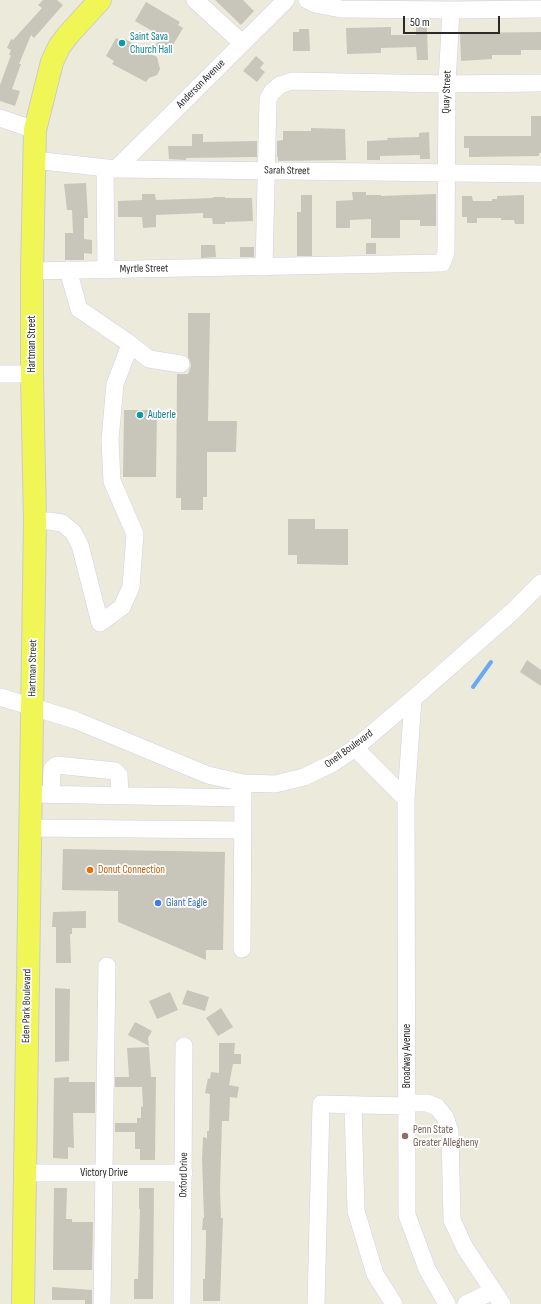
<!DOCTYPE html>
<html>
<head>
<meta charset="utf-8">
<style>
	body { margin:0 }
	#map { position:relative; width:541px; height:1304px; overflow:hidden; background:#eceadb; font-family:"Sofia Sans Condensed",sans-serif }
	canvas { display:block }
	.scale { position:absolute; left:403px; top:16px; width:97px; height:18px; box-sizing:border-box; border:2px solid #2a2a2a; border-top:0; padding-left:5px; font-size:12px; line-height:14px; white-space:nowrap; color:#2a2a2a; -webkit-text-stroke:3px #fff; paint-order:stroke }
</style>
</head>
<body>
<div id="map">
<canvas width="541" height="1304"></canvas>
<div class="scale">50 m</div>
</div>
<script>
const context = document.querySelector('canvas').getContext('2d');
context.lineJoin = 'round';
function poly(rows) {
  const path = new Path2D();
  for (const r of rows) {
    path.moveTo(r[0], r[1]);
    for (let i = 2; i < r.length; i += 2) path.lineTo(r[i], r[i + 1]);
  }
  return path;
}
function strokePath(path, color, width, dash) {
  context.strokeStyle = color;
  context.lineWidth = width;
  context.lineCap = dash ? 'butt' : 'round';
  context.setLineDash(dash || []);
  context.stroke(path);
}
function fill(path, color) {
  context.fillStyle = color;
  context.fill(path, 'evenodd');
}
function label(font, color, halo, rows, align = 'center') {
  context.font = font + ' "Sofia Sans Condensed",sans-serif';
  context.lineWidth = 3.5;
  context.setLineDash([]);
  context.textBaseline = 'middle';
  context.strokeStyle = halo;
  context.fillStyle = color;
  for (const [text, x, y, turn = 0] of rows) {
    context.save();
    context.translate(x, y);
    context.rotate((+turn || 0) * Math.PI / 180);
    context.textAlign = isNaN(turn) ? turn : align;
    if (halo) context.strokeText(text, 0, 0);
    context.fillText(text, 0, 0);
    context.restore();
  }
}
const stream = poly([
	[473,687,491,662]
]);
const building = poly([
	[43,0,57,0,63,5,34,38,31,35,19,64,21,64,12,89,20,91,15,106,0,101,0,85,11,55,9,55,11,50,7,48,11,39,13,40,42,8,38,5],
	[215,0,243,0,254,11,241,25],
	[146,2,180,22,178,25,183,28,167,55,154,48,161,36,135,21],
	[391,27,391,35,416,35,416,27,427,27,428,60,417,60,416,47,381,48,381,53,347,54,346,28],
	[299,29,309,29,310,51,293,51,293,32,299,32],
	[541,32,541,50,521,50,521,55,492,55,492,59,461,61,460,33],
	[116,38,124,42,125,39,157,57,160,69,157,75,149,78,146,82,112,64,114,61,106,56],
	[256,56,264,63,260,68,265,72,257,82,243,71],
	[531,116,541,116,541,153,539,153,539,156,469,157,469,148,464,148,464,136,531,136],
	[311,128,345,129,346,160,278,161,278,157,277,157,277,141,283,140,283,131,311,131],
	[429,132,430,159,420,159,420,155,380,156,380,160,367,160,367,141,388,140,387,138,419,137,419,133],
	[192,134,203,134,203,142,257,141,257,157,186,158,186,160,169,159,168,146,192,146],
	[86,183,88,218,84,218,84,239,92,240,92,254,84,253,84,260,65,260,65,233,73,233,72,210,67,210,64,184],
	[352,192,366,192,366,195,381,195,381,196,436,194,436,226,420,226,420,220,400,220,400,238,371,238,371,219,350,220,350,228,336,228,336,201,353,200],
	[142,194,155,194,156,200,213,198,213,197,225,197,225,198,252,198,253,221,225,222,225,224,213,224,212,218,203,218,203,213,156,215,156,227,143,228,142,217,118,217,118,201,142,200],
	[301,195,312,195,312,256,297,256,297,212,301,212],
	[524,195,524,224,515,224,514,220,501,220,501,218,477,218,477,223,467,223,467,217,462,217,462,196,472,196,473,201,492,201,492,199,497,199,497,196],
	[366,243,376,243,376,254,366,254],
	[201,245,215,245,216,257,201,258],
	[240,247,254,247,254,257,240,257],
	[188,313,210,313,208,421,237,421,236,452,207,452,207,497,203,497,203,510,181,510,181,498,176,498,177,374,188,374,191,366,190,361,188,357],
	[124,410,157,410,156,477,123,477],
	[288,519,315,519,315,529,348,529,348,565,297,564,297,555,288,555],
	[527,660,541,670,541,686,520,672],
	[63,849,225,852,223,950,206,950,206,960,118,922,118,891,62,890],
	[86,911,86,928,72,928,72,934,70,934,71,963,56,963,56,927,52,927,53,912],
	[55,988,70,989,69,1061,55,1062],
	[187,990,209,997,205,1011,182,1004],
	[170,992,178,1010,157,1019,149,1001],
	[221,1008,233,1027,218,1036,206,1018],
	[135,1022,152,1031,148,1038,149,1046,128,1035],
	[219,1043,235,1043,234,1054,241,1054,241,1064,233,1064,229,1085,239,1087,237,1098,230,1097,229,1121,222,1121,220,1189,221,1218,223,1218,220,1301,203,1301,203,1279,205,1279,206,1240,206,1230,202,1230,203,1218,204,1218,202,1159,203,1137,207,1138,207,1131,209,1131,210,1094,205,1093,208,1078,210,1079,211,1072,219,1073],
	[149,1047,151,1077,156,1077,155,1160,140,1160,140,1149,135,1149,135,1132,115,1132,115,1123,137,1123,137,1118,141,1118,141,1107,143,1106,142,1087,115,1087,115,1077,129,1077,127,1048],
	[69,1077,69,1082,95,1082,95,1113,73,1113,74,1148,68,1147,68,1159,53,1158,54,1078],
	[54,1188,67,1188,66,1219,72,1219,72,1222,93,1222,92,1270,53,1270],
	[139,1188,154,1188,153,1299,134,1299,134,1279,138,1279,140,1209,139,1209],
	[52,1287,92,1290,92,1304,85,1304,85,1300,52,1300]
]);
const minor = poly([
	[195,0,242,43],
	[307,0,315,4,341,9,451,10,541,9],
	[0,118,35,130],
	[34,160,116,169,541,174],
	[105,168,106,270],
	[116,169,286,0],
	[264,267,268,99,272,92,280,85,292,81,447,84,541,83],
	[68,270,79,309,126,341,149,359,181,364],
	[32,271,442,263,446,253,447,84,451,10],
	[0,374,32,374],
	[35,521,49,521,62,523,73,532,80,545,100,623,122,607,131,587,135,534,112,481,110,440,115,384,130,345],
	[0,697,75,720,208,775,243,783,275,784,304,777,333,763,355,748,413,699,512,612,541,583],
	[413,699,406,799,407,1215,427,1269,447,1304],
	[355,748,406,799],
	[31,794,243,798],
	[51,794,52,769,57,765,115,771,119,775,120,795],
	[30,828,243,830],
	[242,949,243,788],
	[407,1103,427,1103,437,1107,445,1117,450,1132,452,1220,465,1248,502,1304],
	[353,1105,356,1211,375,1274,394,1304],
	[25,1173,184,1173],
	[102,1304,107,966],
	[182,1304,184,1046],
	[316,1304,321,1104,407,1106],
	[466,1304,493,1291]
]);
const major = poly([
	[23,1304,35,521,32,374,32,271,35,130,52,62,59,47,68,35,100,0]
]);
const markers = [
	[122,43,4,"#0f9aa8"],
	[140,415,4,"#0f9aa8"],
	[90,870,4,"#e8710a"],
	[158,903,4,"#3f7fe0"],
	[405,1136,4,"#8d6e63"]
];
const cultureNames = [
	["Saint Sava",130,37],
	["Church Hall",130,50],
	["Auberle",148,415]
];
const streetNames = [
	["Anderson Avenue",201,84,-45],
	["Quay Street",447,92,-88],
	["Sarah Street",287,171,1],
	["Myrtle Street",144,269,-1],
	["Hartman Street",32,344,-90],
	["Hartman Street",33,668,-89],
	["Oneil Boulevard",349,749,-36],
	["Eden Park Boulevard",27,1006,-89],
	["Broadway Avenue",407,1056,-90],
	["Victory Drive",104,1173],
	["Oxford Drive",184,1175,-89]
];
const foodNames = [
	["Donut Connection",98,870]
];
const shopNames = [
	["Giant Eagle",166,903]
];
const educationNames = [
	["Penn State",413,1130],
	["Greater Allegheny",413,1143]
];
strokePath(stream, '#69a9f3', 4);
fill(building, '#c8c6ba');
strokePath(minor, '#d2d0e3', 18);
strokePath(major, '#ccc', 24);
strokePath(minor, '#fff', 17);
strokePath(major, '#f0f656', 22);
for (const [x, y, r, color] of markers) {
  const dot = new Path2D();
  dot.arc(x, y, r, 0, 2 * Math.PI);
  context.fillStyle = color;
  context.fill(dot);
  strokePath(dot, '#fff', 1.5);
}
label('11px', '#0d838f', '#fff', cultureNames, 'left');
label('11px', '#2a2a2a', '#fff', streetNames);
label('11px', '#c56008', '#fff', foodNames, 'left');
label('11px', '#366cbe', '#fff', shopNames, 'left');
label('11px', '#785e54', '#fff', educationNames, 'left');
</script>
</body>
</html>
